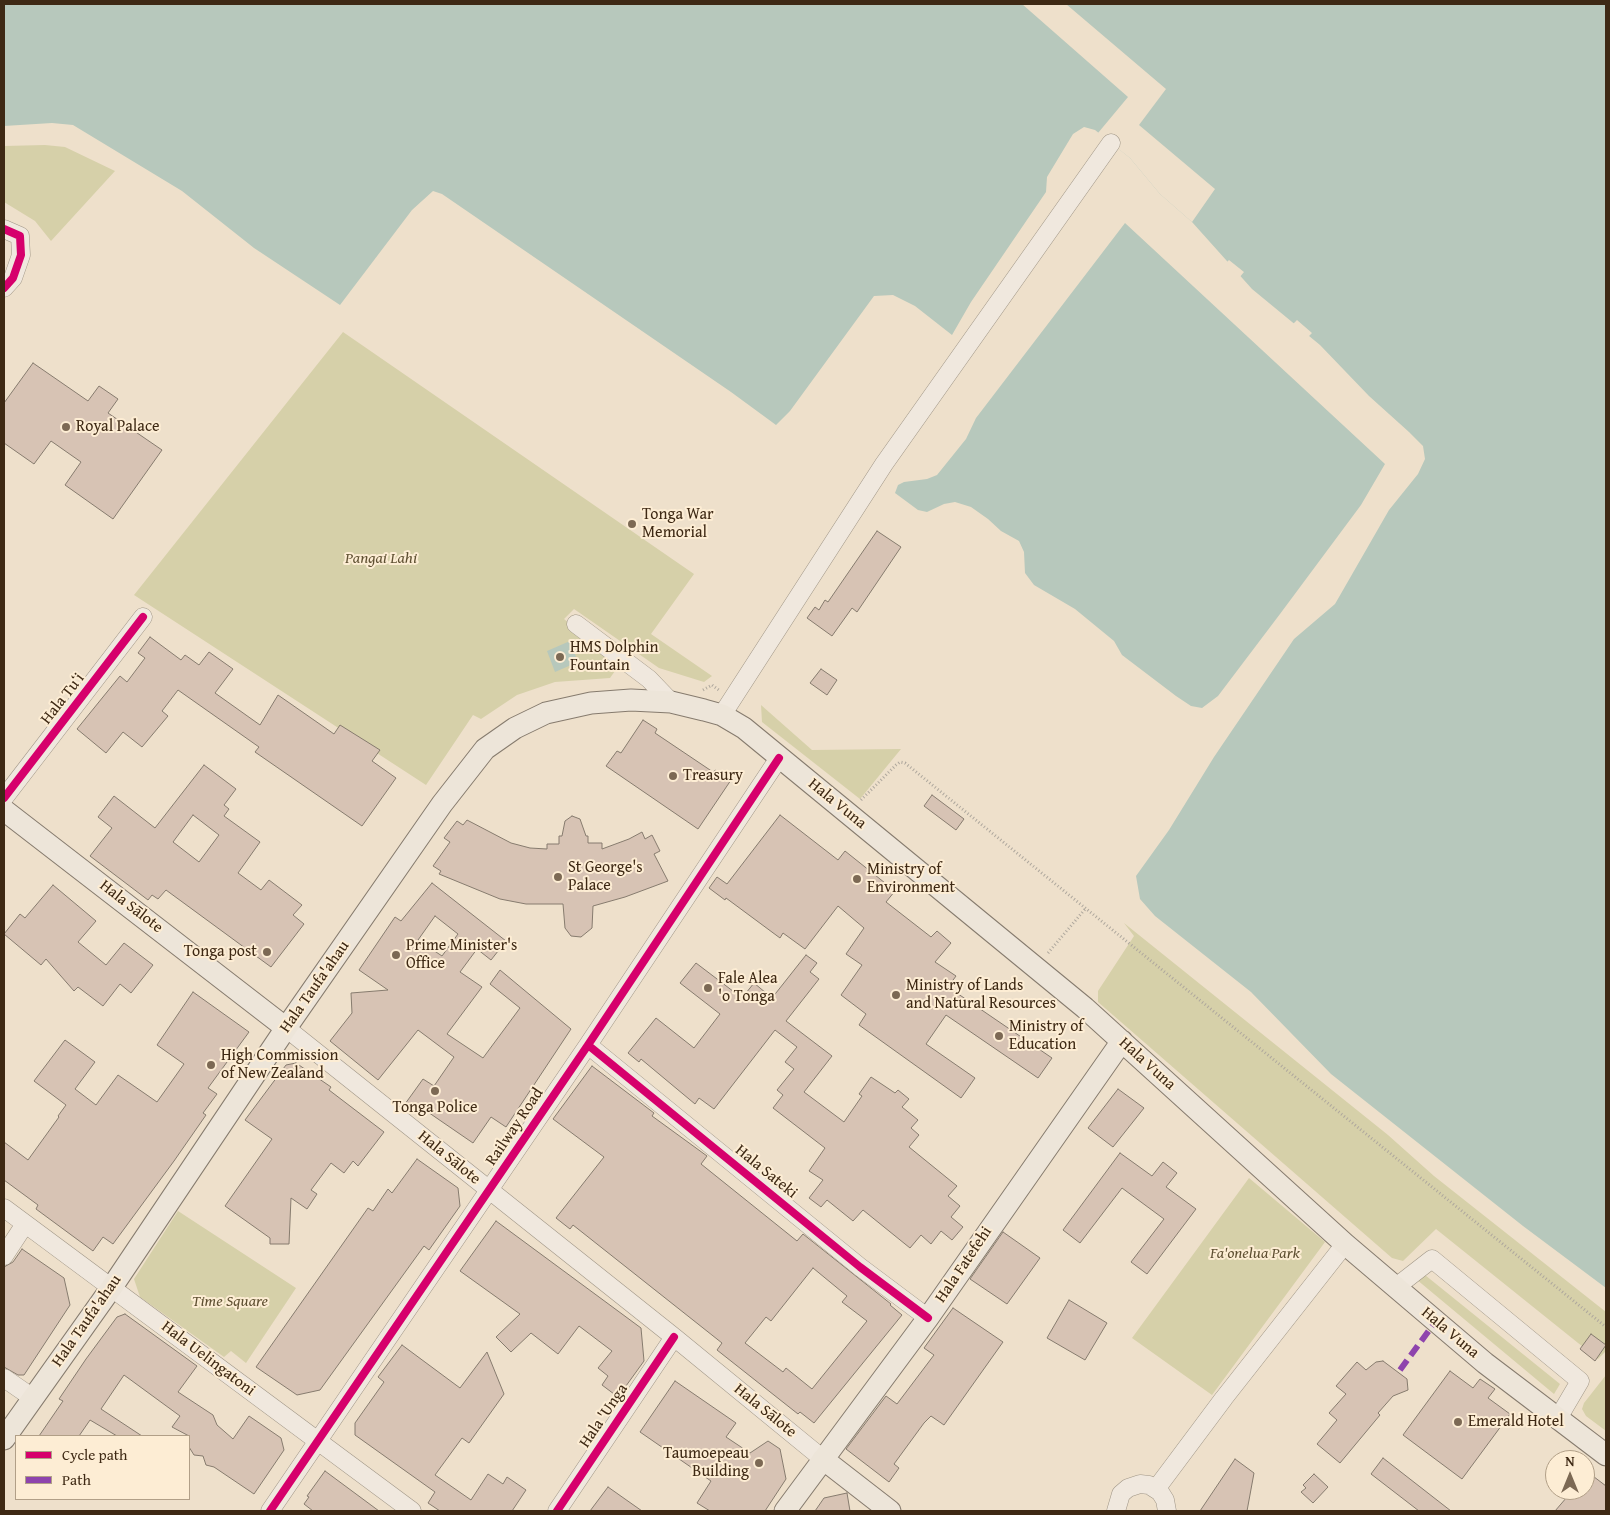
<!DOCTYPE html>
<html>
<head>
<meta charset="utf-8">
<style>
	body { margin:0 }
	#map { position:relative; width:1610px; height:1515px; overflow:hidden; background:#eee0cb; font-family:"Gentium Book Plus",serif }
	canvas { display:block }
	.frame { position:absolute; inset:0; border:5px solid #3e2914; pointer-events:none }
	.legend { position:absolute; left:15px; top:1435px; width:175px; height:65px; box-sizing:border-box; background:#fdedd4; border:1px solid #b19f87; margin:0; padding:6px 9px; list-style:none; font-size:15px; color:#3e2914 }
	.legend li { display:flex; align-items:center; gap:10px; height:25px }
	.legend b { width:25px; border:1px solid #b19f87 }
	.north { position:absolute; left:1545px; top:1450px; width:50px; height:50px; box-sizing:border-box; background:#fdedd4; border:1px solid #b19f87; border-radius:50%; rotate:0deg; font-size:14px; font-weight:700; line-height:20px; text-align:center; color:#3e2914 }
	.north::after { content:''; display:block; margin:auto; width:18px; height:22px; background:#7c6954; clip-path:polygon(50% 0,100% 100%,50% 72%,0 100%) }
</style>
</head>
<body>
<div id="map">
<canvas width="1610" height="1515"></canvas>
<div class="frame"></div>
<ul class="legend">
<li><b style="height:6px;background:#d6006c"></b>Cycle path</li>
<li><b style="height:6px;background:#8e44ad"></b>Path</li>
</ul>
<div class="north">N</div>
</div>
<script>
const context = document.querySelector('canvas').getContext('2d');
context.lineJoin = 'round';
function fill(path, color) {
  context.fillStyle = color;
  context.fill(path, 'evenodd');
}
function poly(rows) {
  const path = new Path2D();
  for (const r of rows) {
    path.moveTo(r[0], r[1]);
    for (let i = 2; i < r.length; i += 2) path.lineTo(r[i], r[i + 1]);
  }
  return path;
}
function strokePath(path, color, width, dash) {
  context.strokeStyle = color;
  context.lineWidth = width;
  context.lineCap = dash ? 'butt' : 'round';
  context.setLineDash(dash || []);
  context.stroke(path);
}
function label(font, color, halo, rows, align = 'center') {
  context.font = font + ' "Gentium Book Plus",serif';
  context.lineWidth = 4;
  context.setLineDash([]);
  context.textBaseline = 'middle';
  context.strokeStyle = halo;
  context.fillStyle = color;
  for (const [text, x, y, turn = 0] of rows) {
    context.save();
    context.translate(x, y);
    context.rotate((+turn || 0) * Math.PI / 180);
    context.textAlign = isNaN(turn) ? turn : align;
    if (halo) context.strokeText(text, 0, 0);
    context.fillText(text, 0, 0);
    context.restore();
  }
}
const green = poly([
	[45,145,65,147,115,171,51,241,35,221,4,202,4,146],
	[343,332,694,574,651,634,712,676,704,682,659,668,574,609,564,619,620,664,610,678,555,682,517,695,481,719,473,715,426,785,134,595],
	[761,705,812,750,901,749,860,799,762,722],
	[1124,923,1388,1135,1434,1176,1606,1312,1606,1351,1598,1359,1436,1229,1403,1261,1392,1258,1098,1002,1098,991,1134,936],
	[1249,1178,1325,1242,1212,1395,1132,1338],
	[178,1211,296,1288,246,1363,231,1351,224,1357,140,1297,134,1279],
	[1425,1275,1560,1384,1554,1394,1416,1279],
	[1606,1375,1606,1431,1586,1416,1582,1409,1584,1403]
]);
const water = poly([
	[4,4,1606,4,1606,1288,1523,1226,1331,1074,1251,992,1155,916,1140,899,1136,876,1169,830,1214,757,1294,639,1335,604,1389,510,1418,474,1425,459,1423,446,1409,432,1369,396,1320,345,1252,289,1192,222,1160,194,1130,158,1095,130,1084,127,1073,134,1047,177,1046,192,971,302,952,335,915,306,893,295,874,296,790,411,776,425,731,392,442,194,433,191,412,210,340,305,254,248,182,191,73,125,52,123,4,126],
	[1125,223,1385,464,1361,505,1280,614,1218,696,1202,708,1191,706,1176,696,1122,655,1114,641,1075,609,1034,585,1025,573,1024,552,1019,541,1001,531,988,519,971,507,955,502,944,504,927,512,918,510,895,493,898,485,904,482,927,479,937,475,966,439,976,418],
	[570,641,578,662,555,672,547,651]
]);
const pier = poly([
	[1022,4,1066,4,1166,89,1139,125,1215,189,1192,222,1160,194,1130,158,1098,133,1128,97],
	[1229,260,1244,272,1239,278,1226,263],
	[1297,320,1312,333,1307,338,1292,325]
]);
const building = poly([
	[33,363,88,401,99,386,118,399,108,413,162,450,113,519,65,485,81,462,51,441,34,464,4,443,4,403,33,363],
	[877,531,901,547,857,612,852,608,832,636,807,618,815,607,819,610,825,600,828,602,877,531],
	[150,637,181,660,185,655,199,665,209,652,233,669,215,693,260,725,278,695,334,734,340,725,380,750,372,761,396,778,362,826,255,752,259,747,178,690,162,711,168,716,142,747,123,732,106,753,77,729,120,676,127,682,145,658,138,653,150,637],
	[821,669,837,680,827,695,810,683,821,669],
	[643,720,657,729,655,733,713,772,715,770,731,780,698,829,606,766,617,751,621,753,643,720],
	[204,765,236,789,224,805,229,809,224,816,260,842,238,873,261,890,269,880,302,905,293,915,304,924,271,967,166,890,158,899,152,895,148,900,90,856,112,828,98,817,114,796,155,828,204,765],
	[193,815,219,835,199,862,173,842,193,815],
	[932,795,964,819,956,830,924,806,932,795],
	[780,815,838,860,845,851,895,891,886,902,931,937,937,931,951,943,935,962,956,976,948,987,1052,1058,1038,1078,946,1015,926,1044,975,1078,961,1098,859,1025,866,1014,841,995,862,965,846,954,864,928,838,906,805,949,783,933,780,938,726,898,725,900,709,888,717,877,727,884,780,815],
	[572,816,580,819,586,836,588,836,588,843,602,843,602,849,629,839,642,832,645,839,652,835,660,851,654,854,668,881,625,897,593,906,592,928,581,937,571,936,565,928,563,904,526,904,500,899,439,874,441,871,433,866,450,842,444,838,457,821,463,825,467,820,511,843,530,848,547,849,547,844,559,844,559,836,562,836,565,821,572,816],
	[432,883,506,941,491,960,477,949,460,972,482,987,447,1034,483,1058,520,1008,490,984,500,970,571,1029,506,1127,491,1117,473,1143,422,1108,418,1114,405,1104,423,1079,434,1086,454,1057,418,1030,378,1080,330,1041,352,1013,351,993,388,990,359,970,395,917,401,921,432,883],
	[435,916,458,934,442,956,418,940,435,916],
	[53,885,96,921,78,942,106,965,124,943,153,965,131,993,120,984,103,1006,78,987,74,991,46,959,41,965,4,934,20,914,25,918,53,885],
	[806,955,817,963,810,972,819,979,786,1021,832,1056,804,1092,844,1122,862,1096,859,1094,871,1077,895,1093,898,1090,909,1099,902,1107,918,1120,911,1128,919,1135,909,1147,957,1186,948,1196,960,1206,951,1217,963,1227,952,1240,941,1231,931,1244,921,1235,910,1248,863,1210,853,1221,827,1200,821,1207,809,1198,823,1180,809,1171,825,1148,773,1108,783,1095,777,1090,794,1069,785,1062,797,1047,775,1030,714,1109,699,1098,695,1104,641,1059,639,1062,628,1053,656,1018,694,1048,720,1014,680,983,696,963,742,998,754,983,772,998,806,955],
	[193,992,249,1032,208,1088,217,1094,203,1113,206,1115,174,1161,113,1244,103,1237,93,1251,36,1209,38,1205,4,1180,4,1142,28,1160,59,1117,58,1116,66,1105,34,1081,65,1040,95,1062,75,1089,96,1105,118,1075,157,1102,184,1064,157,1045,193,992],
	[296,1063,331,1087,329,1090,384,1132,358,1166,353,1161,344,1173,331,1163,311,1190,317,1194,307,1209,291,1198,289,1244,270,1244,270,1238,225,1206,272,1139,245,1120,286,1065,296,1063],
	[592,1066,654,1113,652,1116,707,1156,701,1164,797,1241,803,1234,891,1304,890,1305,902,1315,814,1423,800,1412,798,1414,717,1350,722,1343,573,1225,570,1229,556,1218,604,1157,553,1119,592,1066],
	[813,1268,847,1296,842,1302,867,1321,812,1389,786,1368,783,1372,745,1343,766,1317,771,1321,813,1268],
	[1118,1089,1144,1108,1113,1147,1088,1128,1118,1089],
	[1120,1153,1152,1176,1163,1162,1177,1173,1166,1187,1196,1209,1147,1274,1131,1262,1164,1219,1122,1188,1080,1243,1063,1230,1120,1153],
	[417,1159,458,1188,460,1206,429,1250,424,1246,320,1390,297,1395,256,1367,368,1208,373,1211,388,1189,392,1193,417,1159],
	[496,1221,641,1328,644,1361,618,1397,602,1385,608,1376,598,1368,612,1351,579,1326,558,1354,531,1333,511,1352,496,1337,520,1314,460,1271,496,1221],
	[1003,1232,1040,1258,1007,1304,970,1279,1003,1232],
	[22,1249,64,1278,70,1305,24,1375,18,1375,4,1367,4,1267,13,1262,22,1249],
	[1069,1300,1107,1323,1085,1360,1047,1338,1069,1300],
	[953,1308,1003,1342,944,1425,931,1416,924,1423,894,1464,899,1468,889,1482,846,1449,886,1396,897,1404,934,1355,924,1348,953,1308],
	[125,1314,197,1366,178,1392,213,1415,217,1425,233,1439,249,1416,281,1438,284,1450,254,1494,214,1467,206,1465,203,1456,194,1455,189,1447,189,1436,172,1427,180,1416,124,1375,101,1409,142,1436,117,1436,90,1420,79,1436,39,1436,63,1401,59,1399,86,1359,117,1317,125,1314],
	[1591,1334,1606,1345,1595,1361,1580,1349,1591,1334],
	[402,1345,460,1388,487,1352,504,1394,469,1443,462,1438,435,1475,471,1500,488,1474,503,1484,507,1477,526,1490,512,1511,440,1511,428,1503,435,1492,355,1435,355,1423,384,1382,378,1377,402,1345],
	[1383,1361,1407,1379,1408,1390,1393,1396,1378,1413,1380,1415,1340,1463,1317,1444,1337,1420,1329,1413,1346,1394,1336,1386,1357,1362,1366,1370,1376,1362,1383,1361],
	[1450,1371,1473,1388,1480,1379,1495,1389,1488,1398,1510,1414,1462,1479,1403,1435,1450,1371],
	[675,1381,736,1423,726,1437,750,1453,768,1441,780,1449,786,1479,765,1511,710,1511,697,1503,711,1481,640,1432,675,1381],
	[1383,1458,1451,1511,1419,1511,1371,1474,1383,1458],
	[1235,1459,1254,1473,1247,1511,1200,1511,1235,1459],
	[1585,1470,1606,1486,1606,1511,1555,1511,1573,1490,1585,1490,1585,1470],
	[325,1471,379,1511,313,1511,304,1504,309,1497,307,1496,325,1471],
	[1314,1474,1328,1487,1313,1503,1301,1492,1306,1488,1303,1485,1314,1474],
	[608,1487,642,1511,590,1511,608,1487],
	[847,1493,850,1511,815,1511,824,1498,847,1493]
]);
const path = poly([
	[703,690,712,685,720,691],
	[861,800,896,765,900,762,905,763,1606,1327],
	[1048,953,1086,908]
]);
const minor = poly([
	[4,229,20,236,21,255,13,278,4,288],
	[576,624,649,679,671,702],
	[722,715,884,464,1111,143],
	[4,798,143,617],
	[286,1028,674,1337,823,1459],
	[588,1045,860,1267,928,1318],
	[4,1208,412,1511],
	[4,1256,25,1224],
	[1396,1287,1432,1259,1580,1381,1557,1420],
	[4,1378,33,1398],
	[1156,1489,1224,1398,1345,1244],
	[270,1511,588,1045,779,758],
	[557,1511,674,1337],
	[1116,1511,1121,1494,1128,1488,1140,1484,1149,1485,1160,1492,1165,1500,1167,1511]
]);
const major = poly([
	[4,810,286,1028],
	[4,1439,112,1287,286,1028,442,804,485,749,515,728,546,713,591,703,631,700,671,702,704,710,722,715,744,728,1085,1008,1345,1244,1485,1363,1606,1455],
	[823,1459,890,1511],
	[785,1511,928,1318,1122,1041]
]);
const quiet = poly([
	[1400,1370,1436,1321]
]);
const cycleway = poly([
	[4,229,20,236,21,255,13,278,4,288],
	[4,798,143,617],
	[588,1045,860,1267,928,1318],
	[270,1511,588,1045,779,758],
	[557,1511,674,1337]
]);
const markers = [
	[66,427,5,"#7c6954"],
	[632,524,5,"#7c6954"],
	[560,657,5,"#7c6954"],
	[673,776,5,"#7c6954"],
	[558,877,5,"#7c6954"],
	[857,879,5,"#7c6954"],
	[267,952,5,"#7c6954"],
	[396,955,5,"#7c6954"],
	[708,988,5,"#7c6954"],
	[896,995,5,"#7c6954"],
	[999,1036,5,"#7c6954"],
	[211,1065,5,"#7c6954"],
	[435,1091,5,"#7c6954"],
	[1458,1422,5,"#7c6954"],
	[759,1463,5,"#7c6954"]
];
const poiNames = [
	["Royal Palace",76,427],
	["Tonga War",642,515],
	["Memorial",642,533],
	["HMS Dolphin",570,648],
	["Fountain",570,666],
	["Treasury",683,776],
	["St George's",568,868],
	["Palace",568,886],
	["Ministry of",867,870],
	["Environment",867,888],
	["Prime Minister's",406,946],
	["Office",406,964],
	["Tonga post",257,952,"right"],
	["Fale Alea",718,979],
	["'o Tonga",718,997],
	["Ministry of Lands",906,986],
	["and Natural Resources",906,1004],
	["Ministry of",1009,1027],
	["Education",1009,1045],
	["High Commission",221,1056],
	["of New Zealand",221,1074],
	["Tonga Police",435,1108,"center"],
	["Emerald Hotel",1468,1422],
	["Taumoepeau",749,1454,"right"],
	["Building",749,1472,"right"]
];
const parkNames = [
	["Pangai Lahi",381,559],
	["Fa'onelua Park",1255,1254],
	["Time Square",230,1302]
];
const streetNames = [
	["Hala Tuʻi",63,699,-52],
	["Hala Vuna",837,804,39],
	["Hala Sālote",131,907,38],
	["Hala Taufa'ahau",315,987,-55],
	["Hala Vuna",1147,1064,42],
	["Railway Road",515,1127,-56],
	["Hala Sālote",449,1158,39],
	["Hala Sateki",766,1172,39],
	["Hala Fatefehi",964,1265,-56],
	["Hala Taufa'ahau",87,1321,-55],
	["Hala Vuna",1450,1333,40],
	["Hala Uelingatoni",208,1359,37],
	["Hala Sālote",765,1411,39],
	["Hala 'Unga",604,1416,-56]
];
fill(green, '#d6d0a9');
fill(water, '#b7c8bc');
fill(pier, '#eee0cb');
fill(building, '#d7c3b4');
strokePath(building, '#867b6e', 1);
strokePath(minor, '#9f9586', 19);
strokePath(major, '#867b6e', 23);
strokePath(path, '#aea79d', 3, [1, 2.5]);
strokePath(minor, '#f0e8de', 18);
strokePath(major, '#ede5d9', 21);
strokePath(quiet, '#8e44ad', 6, [12, 6]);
strokePath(cycleway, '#d6006c', 8);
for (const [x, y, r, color] of markers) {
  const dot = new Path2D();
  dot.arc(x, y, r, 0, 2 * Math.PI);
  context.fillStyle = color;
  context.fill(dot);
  strokePath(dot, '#fdedd4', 2);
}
label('16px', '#3e2914', '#fdedd4', poiNames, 'left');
label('italic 16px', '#5f5032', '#fdedd4', parkNames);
label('16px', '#3e2914', '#fdedd4', streetNames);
</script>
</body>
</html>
